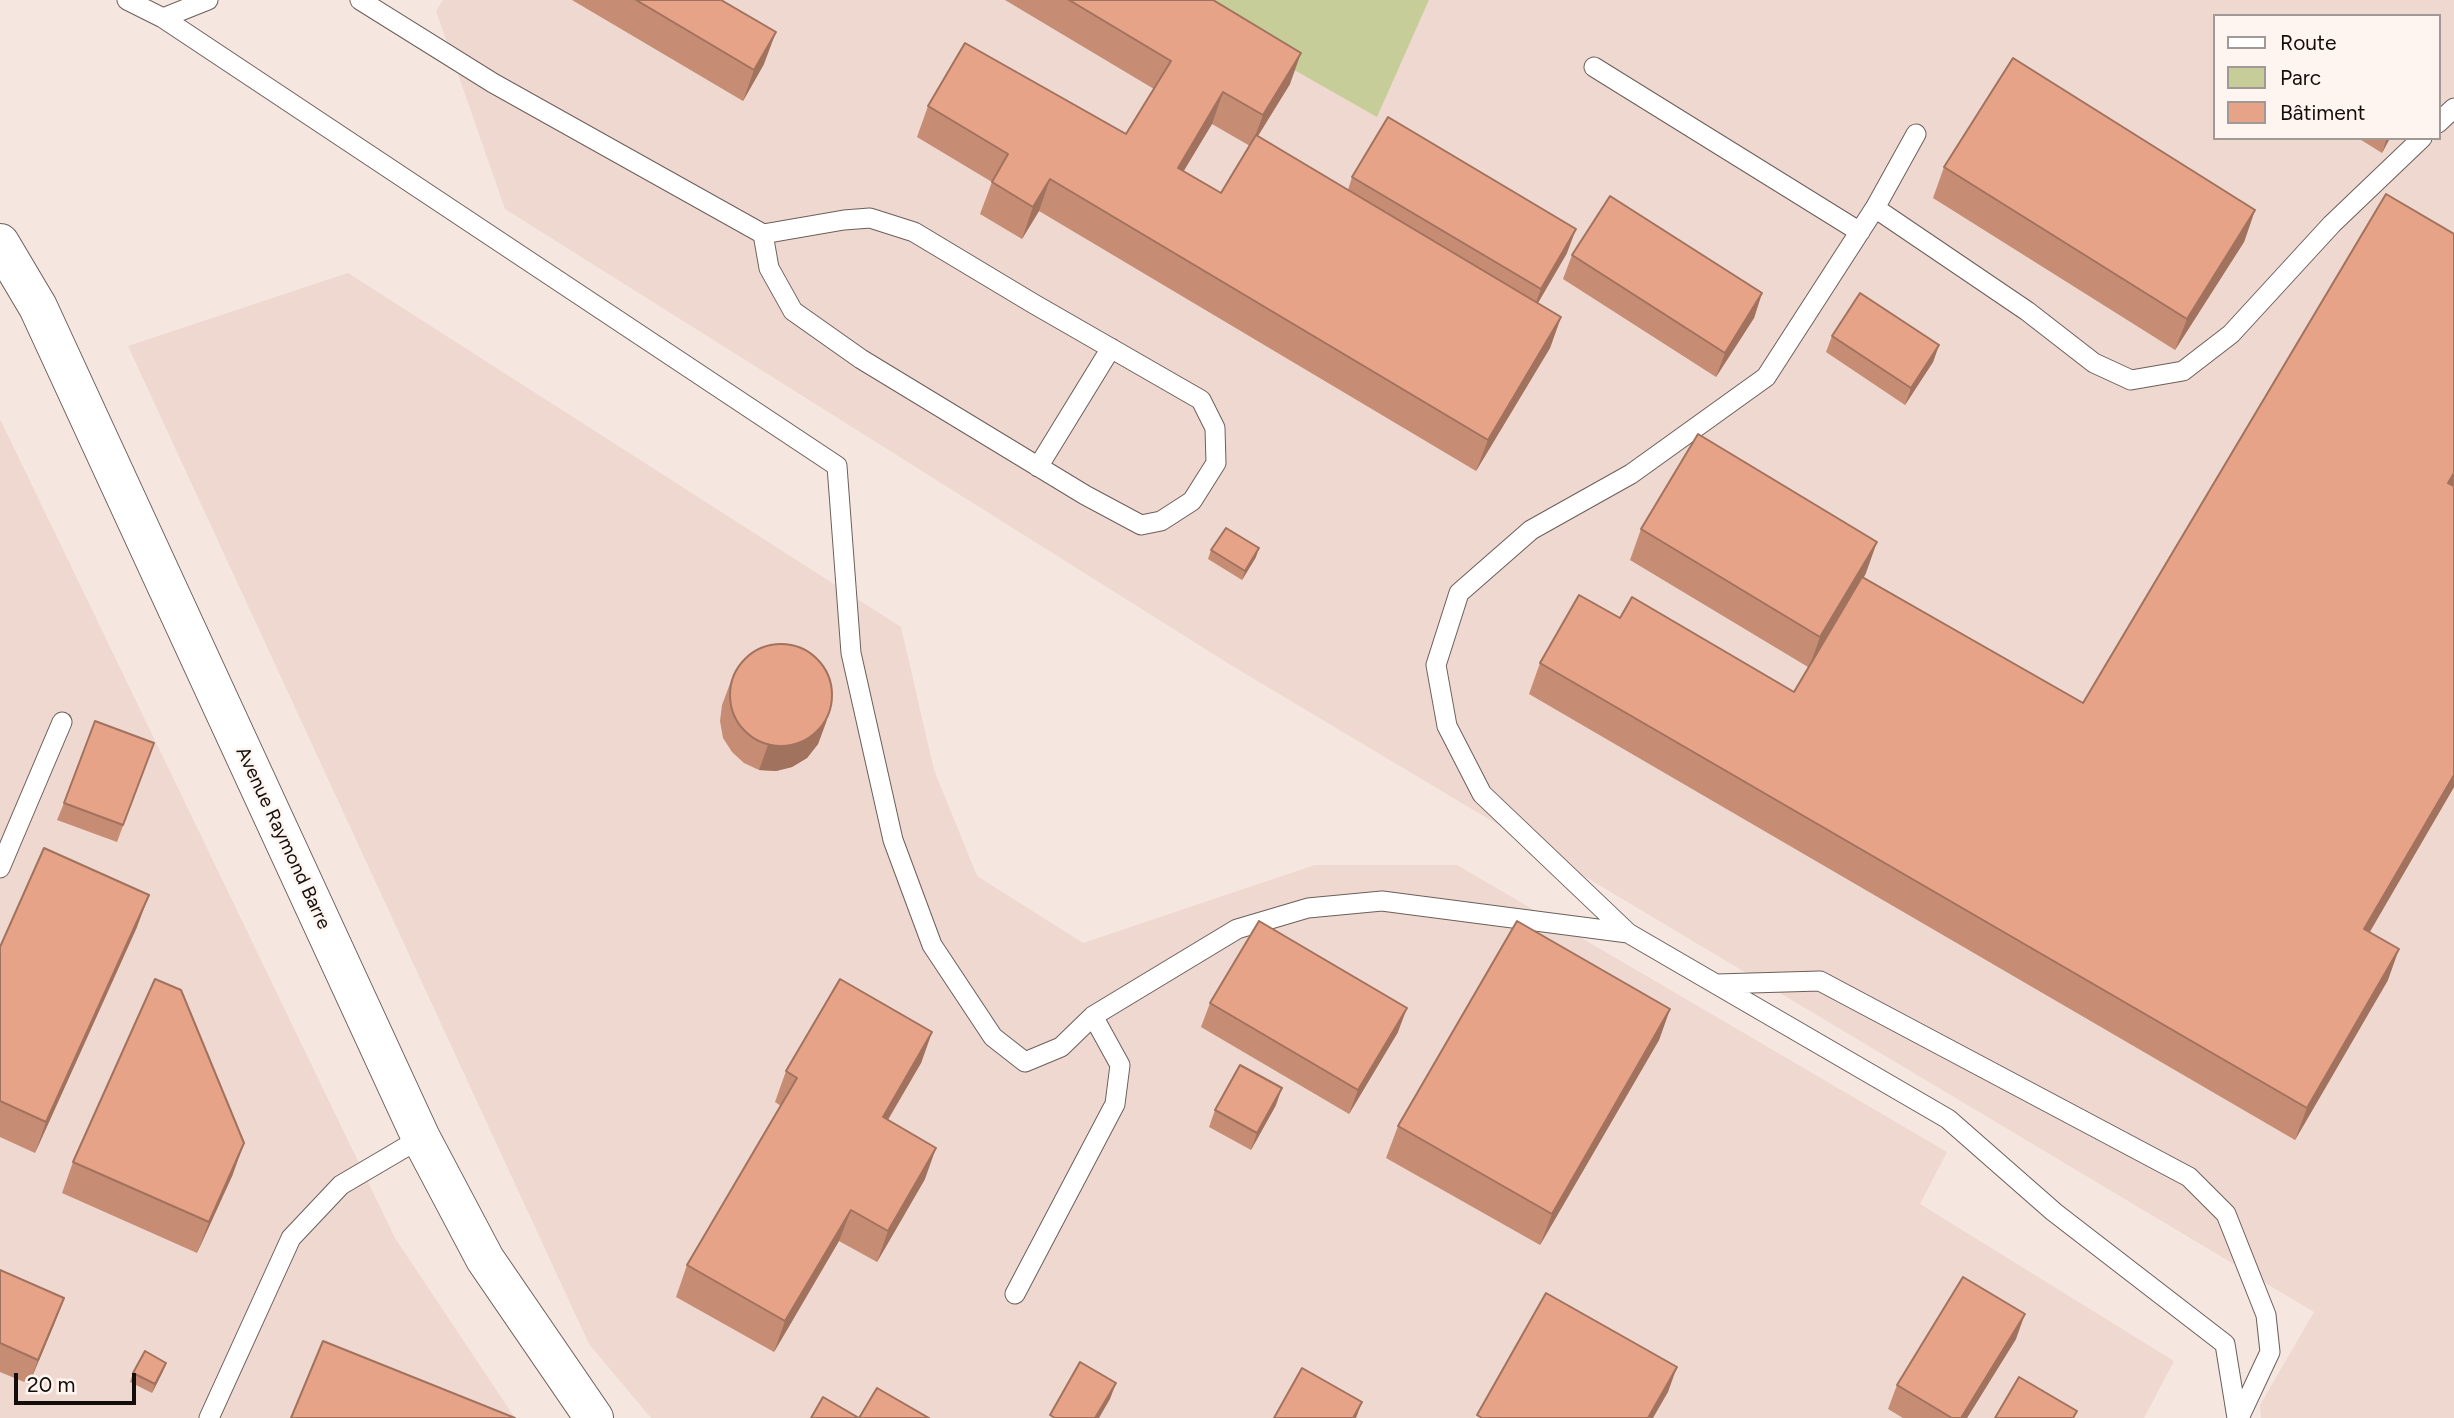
<!DOCTYPE html>
<html>
<head>
<meta charset="utf-8">
<style>
	body { margin:0 }
	#map { position:relative; width:2454px; height:1418px; overflow:hidden; background:#f5e6e0; font-family:Figtree,sans-serif }
	canvas { display:block }
	.legend { position:absolute; left:2213px; top:14px; width:228px; height:126px; box-sizing:border-box; background:#fef5f1; border:2px solid #a09995; margin:0; padding:9px 12px; list-style:none; font-size:21px; color:#130e0c }
	.legend li { display:flex; align-items:center; gap:14px; height:35px }
	.legend b { width:35px; border:2px solid #a09995 }
	.scale { position:absolute; left:14px; top:1373px; width:122px; height:32px; box-sizing:border-box; border:4px solid #130e0c; border-top:0; padding-left:9px; font-size:21px; line-height:24px; white-space:nowrap; color:#130e0c; -webkit-text-stroke:5px #fef5f1; paint-order:stroke }
</style>
</head>
<body>
<div id="map">
<canvas width="2454" height="1418"></canvas>
<ul class="legend">
<li><b style="height:9px;background:#fff"></b>Route</li>
<li><b style="height:19px;background:#c6cd99"></b>Parc</li>
<li><b style="height:19px;background:#e6a387"></b>Bâtiment</li>
</ul>
<div class="scale">20 m</div>
</div>
<script>
const context = document.querySelector('canvas').getContext('2d');
context.lineJoin = 'round';
function fill(path, color) {
  context.fillStyle = color;
  context.fill(path, 'evenodd');
}
function poly(rows) {
  const path = new Path2D();
  for (const r of rows) {
    if (r.length === 3) {
      path.moveTo(r[0] + r[2], r[1]);
      path.arc(r[0], r[1], r[2], 0, 2 * Math.PI);
      continue;
    }
    path.moveTo(r[0], r[1]);
    for (let i = 2; i < r.length; i += 2) path.lineTo(r[i], r[i + 1]);
  }
  return path;
}
function strokePath(path, color, width, dash) {
  context.strokeStyle = color;
  context.lineWidth = width;
  context.lineCap = dash ? 'butt' : 'round';
  context.setLineDash(dash || []);
  context.stroke(path);
}
function label(font, color, halo, rows, align = 'center') {
  context.font = font + ' Figtree,sans-serif';
  context.lineWidth = 5;
  context.setLineDash([]);
  context.textBaseline = 'middle';
  context.strokeStyle = halo;
  context.fillStyle = color;
  for (const [text, x, y, turn = 0] of rows) {
    context.save();
    context.translate(x, y);
    context.rotate((+turn || 0) * Math.PI / 180);
    context.textAlign = isNaN(turn) ? turn : align;
    if (halo) context.strokeText(text, 0, 0);
    context.fillText(text, 0, 0);
    context.restore();
  }
}
const built = poly([
	[443,0,1171,0,1377,116,1429,0,2454,0,2454,1418,2261,1418,2260,1405,2314,1312,1234,667,505,209,436,11],
	[2214,16,2438,16,2438,138,2214,138],
	[348,273,901,627,934,770,977,876,1083,943,1315,865,1457,865,1947,1152,1920,1204,2174,1361,2144,1418,651,1418,589,1344,128,346],
	[0,419,395,1238,515,1418,0,1418]
]);
const green = poly([
	[1171,0,1429,0,1377,117]
]);
const lane = poly([
	[127,0,163,18,837,466,851,653,893,840,932,945,993,1037,1025,1062,1061,1047,1093,1016,1237,929,1308,908,1382,901,1628,933,1948,1119,2054,1212,2225,1344,2237,1418],
	[360,0,493,83,763,234,769,268,793,311,861,359,1085,495,1141,525,1161,521,1192,501,1216,463,1215,428,1201,400,1034,304,914,232,870,218,844,220,763,234],
	[163,18,208,0],
	[1594,67,1860,232],
	[2438,123,2454,108],
	[1875,208,2027,311,2094,363,2131,380,2183,371,2231,334,2332,224,2422,138],
	[1038,467,1111,348],
	[0,868,62,722],
	[1628,933,1482,794,1447,726,1436,665,1459,593,1531,530,1631,474,1766,377,1875,208,1916,134],
	[1717,984,1820,981,2189,1177,2226,1214,2266,1315,2270,1352,2239,1418],
	[1015,1294,1115,1104,1120,1065,1093,1016],
	[209,1418,291,1238,341,1185,421,1138]
]);
const secondary = poly([
	[0,243,38,307,421,1138,485,1259,594,1418]
]);
const wall = poly([
	[572,0,721,0,764,64,743,101],
	[1005,0,1213,0,1290,84,1258,136,1348,190,1352,177,1567,253,1538,303,1561,317,1550,348,1476,471,1039,211,1022,239,980,214,992,182,917,137,928,106,1126,134,1154,89],
	[1212,124,1250,146,1221,193,1183,171],
	[2358,138,2390,138,2382,153],
	[1944,167,2255,210,2244,242,2175,350,1933,198],
	[2454,234,2454,787,2369,932,2388,980,2295,1140,1529,694,1540,663,1620,618,1794,692,1808,667,1630,560,1641,529,1866,573,1864,577,2083,703],
	[1572,255,1762,293,1754,318,1716,377,1563,279],
	[1832,336,1939,345,1933,362,1905,405,1826,352],
	[1211,550,1256,557,1242,580,1208,559],
	[731,681,832,704,818,744,807,758,792,767,776,771,759,770,744,763,732,752,723,738,720,721,722,705],
	[154,743,117,842,57,820,64,803],
	[137,927,35,1153,0,1137,0,947],
	[1210,1003,1398,1032,1349,1114,1201,1027],
	[1670,1009,1659,1040,1540,1245,1386,1158,1398,1126],
	[932,1032,921,1063,888,1120,925,1179,877,1262,839,1241,774,1352,676,1297,687,1265,781,1106,775,1102,786,1071],
	[1276,1105,1251,1150,1209,1127,1215,1110],
	[73,1162,233,1174,197,1253,62,1193],
	[0,1270,55,1322,29,1384,0,1372],
	[2016,1339,1967,1418,1903,1418,1888,1409,1897,1385],
	[163,1371,152,1393,130,1382,133,1373]
]);
const shadedWall = poly([
	[776,32,764,64,743,101,754,70],
	[1301,53,1290,84,1251,147,1263,115],
	[1223,92,1212,124,1167,199,1178,168],
	[2387,138,2390,138,2382,153],
	[1050,179,1039,211,1022,239,1033,207],
	[2255,210,2244,242,2175,350,2187,319],
	[1576,229,1567,253,1532,313,1541,289],
	[1762,293,1754,318,1716,377,1725,353],
	[1561,317,1550,348,1476,471,1488,440],
	[1939,345,1933,362,1905,405,1911,388],
	[2454,473,2454,484,2437,514,2448,483],
	[1877,542,1866,573,1809,668,1820,637],
	[1259,548,1256,557,1242,580,1245,571],
	[827,720,818,744,807,758,792,767,776,771,759,770,768,745],
	[2454,775,2454,787,2353,961,2364,929],
	[149,895,137,927,35,1153,46,1122],
	[2399,949,2388,980,2295,1140,2307,1108],
	[1407,1008,1398,1032,1349,1114,1358,1090],
	[1670,1009,1659,1040,1540,1245,1552,1214],
	[932,1032,921,1063,871,1148,883,1117],
	[1282,1088,1276,1105,1251,1150,1257,1133],
	[244,1143,233,1174,197,1253,209,1222],
	[936,1148,925,1179,877,1262,888,1231],
	[851,1210,839,1241,774,1352,785,1321],
	[64,1298,55,1322,29,1384,38,1360],
	[2025,1314,2016,1339,1967,1418,1961,1418],
	[166,1363,163,1371,152,1393,155,1384],
	[1677,1367,1668,1392,1653,1418,1648,1418],
	[1116,1383,1110,1399,1099,1418,1095,1418],
	[1362,1402,1356,1418,1353,1418]
]);
const building = poly([
	[636,0,721,0,776,32,754,70,636,0],
	[1069,0,1213,0,1301,53,1263,115,1223,92,1178,168,1221,193,1256,135,1561,317,1488,440,1050,179,1033,207,992,182,1008,154,928,106,965,43,1126,134,1171,61,1069,0],
	[2013,58,2255,210,2187,319,1944,167,2013,58],
	[1388,117,1576,229,1541,289,1352,177,1388,117],
	[2386,194,2454,234,2454,473,2448,483,2454,486,2454,775,2364,929,2399,949,2307,1108,1540,663,1579,595,1620,618,1632,597,1794,692,1862,577,2083,703,2386,194],
	[1610,196,1762,293,1725,353,1572,255,1610,196],
	[1860,293,1939,345,1911,388,1832,336,1860,293],
	[1698,434,1877,542,1820,637,1641,529,1698,434],
	[1226,528,1259,548,1245,571,1211,550,1226,528],
	[781,695,51],
	[95,721,154,743,123,825,64,803,95,721],
	[44,848,149,895,46,1122,0,1101,0,947,44,848],
	[1259,921,1407,1008,1358,1090,1210,1003,1259,921],
	[1517,921,1670,1009,1552,1214,1398,1126,1517,921],
	[155,979,181,990,244,1143,209,1222,73,1162,155,979],
	[840,979,932,1032,883,1117,936,1148,888,1231,851,1210,785,1321,687,1265,797,1078,786,1071,840,979],
	[1240,1065,1282,1088,1257,1133,1215,1110,1240,1065],
	[0,1270,64,1298,38,1360,0,1343,0,1270],
	[1963,1277,2025,1314,1961,1418,1952,1418,1897,1385,1963,1277],
	[1546,1293,1677,1367,1648,1418,1482,1418,1477,1415,1546,1293],
	[323,1341,515,1418,291,1418,323,1341],
	[145,1351,166,1363,155,1384,133,1373,145,1351],
	[1080,1362,1116,1383,1095,1418,1055,1418,1050,1415,1080,1362],
	[1302,1368,1362,1402,1353,1418,1274,1418,1302,1368],
	[2019,1377,2077,1411,2073,1418,1995,1418,2019,1377],
	[877,1388,929,1418,811,1418,823,1397,859,1418,877,1388]
]);
const streetNames = [
	["Avenue Raymond Barre",283,838,65]
];
fill(built, '#efd8cf');
fill(green, '#c6cd99');
strokePath(lane, '#6c5f5a', 21);
strokePath(secondary, '#6c5f5a', 40);
strokePath(lane, '#fff', 19);
strokePath(secondary, '#fff', 38);
fill(wall, '#c68c74');
fill(shadedWall, '#a1725e');
fill(building, '#e6a387');
strokePath(building, '#a1725e', 2);
label('19px', '#130e0c', '#fef5f1', streetNames);
</script>
</body>
</html>
